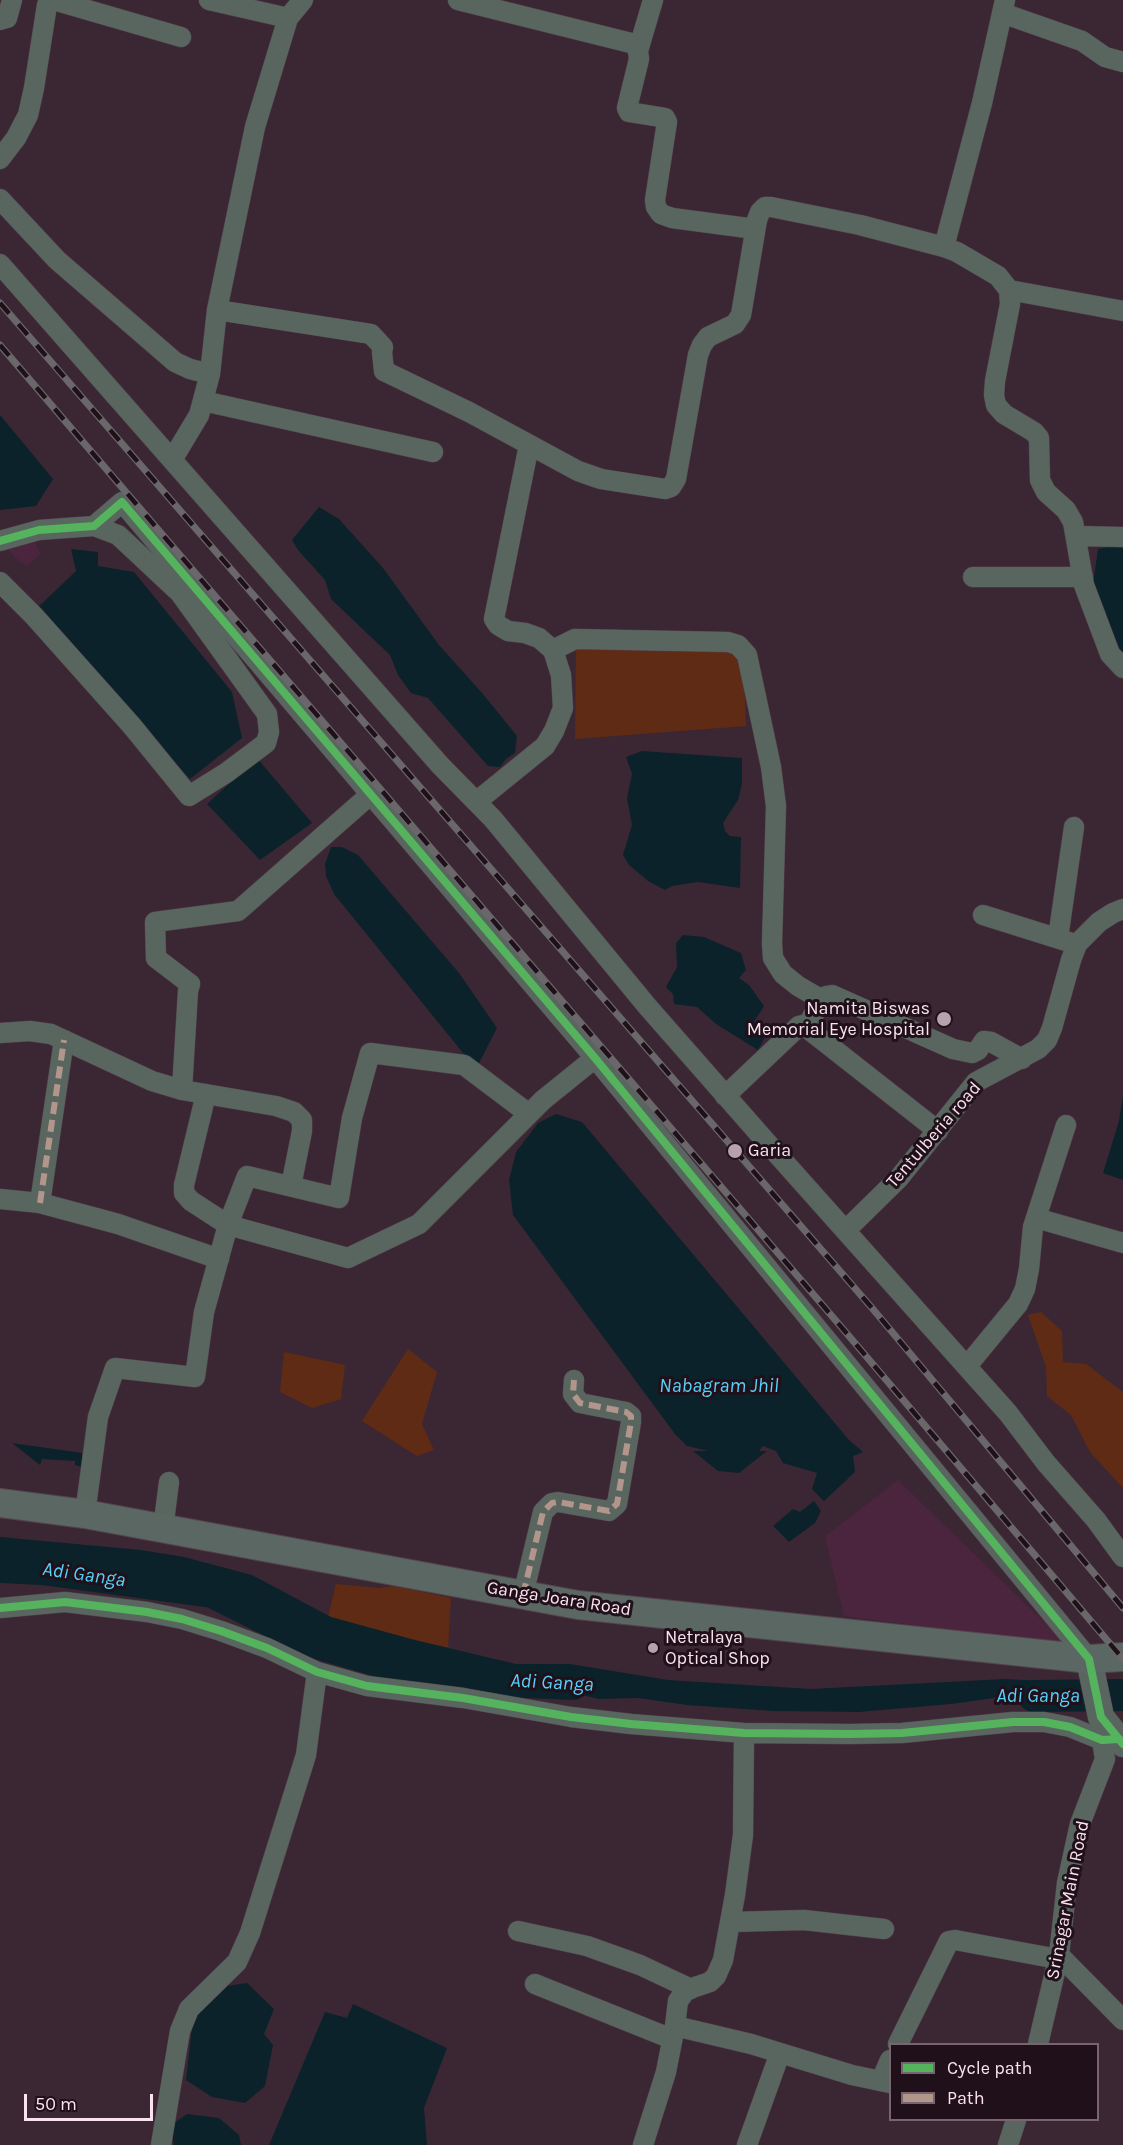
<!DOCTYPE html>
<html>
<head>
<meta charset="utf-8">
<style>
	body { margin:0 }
	#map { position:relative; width:1123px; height:2145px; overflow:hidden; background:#3b2733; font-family:Karla,sans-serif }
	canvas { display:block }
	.legend { position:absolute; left:889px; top:2043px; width:210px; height:78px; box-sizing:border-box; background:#201019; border:2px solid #77646f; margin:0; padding:8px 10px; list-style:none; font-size:18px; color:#fae2ef }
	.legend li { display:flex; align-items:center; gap:12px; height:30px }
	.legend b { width:30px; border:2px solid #77646f }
	.scale { position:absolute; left:24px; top:2094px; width:129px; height:27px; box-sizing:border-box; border:3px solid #fae2ef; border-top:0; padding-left:8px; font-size:18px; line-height:21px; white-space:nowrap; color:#fae2ef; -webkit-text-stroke:4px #201019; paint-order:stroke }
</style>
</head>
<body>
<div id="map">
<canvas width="1123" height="2145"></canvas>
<ul class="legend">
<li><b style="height:8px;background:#56b35d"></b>Cycle path</li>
<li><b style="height:8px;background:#b2968c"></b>Path</li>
</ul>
<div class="scale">50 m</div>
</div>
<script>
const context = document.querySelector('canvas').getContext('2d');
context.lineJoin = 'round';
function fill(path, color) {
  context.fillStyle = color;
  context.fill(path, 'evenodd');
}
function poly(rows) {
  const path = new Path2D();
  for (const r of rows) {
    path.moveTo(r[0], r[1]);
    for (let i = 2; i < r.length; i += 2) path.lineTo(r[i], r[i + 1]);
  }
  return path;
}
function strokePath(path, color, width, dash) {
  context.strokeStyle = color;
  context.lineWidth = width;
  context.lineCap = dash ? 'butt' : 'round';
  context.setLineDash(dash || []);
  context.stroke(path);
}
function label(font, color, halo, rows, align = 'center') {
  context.font = font + ' Karla,sans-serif';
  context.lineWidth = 6;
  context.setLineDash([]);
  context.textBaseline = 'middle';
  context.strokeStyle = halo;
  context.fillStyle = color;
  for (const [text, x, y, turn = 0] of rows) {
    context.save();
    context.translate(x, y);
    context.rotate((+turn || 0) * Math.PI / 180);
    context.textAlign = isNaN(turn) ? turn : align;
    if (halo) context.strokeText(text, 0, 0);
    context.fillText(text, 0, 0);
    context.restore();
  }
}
const built = poly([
	[32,538,41,554,27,566,20,562,5,546],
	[898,1480,1069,1646,844,1616,825,1536]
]);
const green = poly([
	[576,649,743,651,746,726,575,739],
	[1041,1312,1062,1331,1063,1362,1086,1364,1123,1392,1123,1488,1090,1452,1071,1415,1047,1396,1046,1367,1028,1315],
	[408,1349,437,1372,422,1424,434,1450,417,1456,362,1421],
	[284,1352,345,1365,341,1399,312,1408,280,1392],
	[336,1584,380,1588,394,1586,451,1598,448,1648,327,1621]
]);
const water = poly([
	[0,415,53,479,36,506,0,510],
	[319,507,339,519,383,568,439,645,483,694,517,736,515,753,506,759,500,767,488,766,428,698,411,693,398,675,390,655,331,599,325,580,298,550,292,540],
	[1123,544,1123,656,1119,653,1093,584,1098,549],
	[71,549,98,552,98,566,134,572,232,692,242,738,190,779,36,609,76,571],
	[642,751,742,758,742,784,738,800,723,823,725,831,730,836,741,837,740,888,698,882,672,886,665,890,648,881,629,865,623,855,632,825,627,798,632,774,626,757],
	[257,758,312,823,260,860,207,804],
	[331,847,342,847,358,855,459,973,497,1028,476,1069,334,894,326,876,325,864],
	[683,935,704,937,741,953,746,970,739,978,749,985,764,1006,754,1022,765,1037,758,1050,716,1024,697,1007,674,1004,673,994,666,987,677,967,676,943],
	[1123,1095,1123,1180,1103,1173,1119,1121],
	[556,1114,582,1122,849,1440,863,1452,853,1456,855,1472,824,1501,812,1489,817,1473,783,1463,776,1451,763,1446,759,1451,767,1451,739,1473,718,1471,693,1451,708,1451,687,1446,675,1434,513,1215,509,1180,516,1152,538,1123],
	[12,1443,82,1453,82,1467,75,1465,75,1461,42,1459,40,1465],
	[814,1501,821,1511,815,1523,789,1542,773,1526,793,1509,800,1512],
	[0,1537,141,1550,184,1557,252,1575,331,1617,415,1640,516,1664,570,1664,668,1680,811,1689,1005,1679,1065,1682,1084,1706,1074,1708,1001,1697,951,1704,859,1712,773,1711,687,1705,638,1698,599,1699,511,1678,480,1678,415,1669,304,1633,199,1592,133,1576,62,1571,0,1573],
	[247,1983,274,2009,264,2034,273,2045,265,2086,245,2103,212,2097,186,2080,193,2019,214,1988],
	[353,2004,447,2048,424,2108,427,2145,269,2145,325,2012,347,2018],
	[187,2114,219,2118,239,2135,241,2145,174,2145,170,2126]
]);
const river = poly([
	[0,1567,42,1569,212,1592,313,1642,437,1678,573,1684],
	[1034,1696,1123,1695]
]);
const minor = poly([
	[53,0,181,37],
	[209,0,288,18],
	[458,0,635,44,638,51,639,59,627,108,629,112,635,113,660,117,665,118,667,122,655,200,656,207,661,214,672,218,755,229],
	[1005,0,982,103,944,247,957,252,998,276,1009,290,1010,304,995,381,994,395,996,405,1004,414,1034,432,1039,438,1040,480,1046,492,1066,510,1073,522,1084,585,1110,654,1123,668],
	[1002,13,1082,41,1105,57,1123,62],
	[0,20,7,18,12,0],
	[638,51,653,0],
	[0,159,16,138,28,115,34,88,47,5,51,0],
	[0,199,57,260,175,362,190,369,210,374],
	[0,264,440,765,493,819,647,1006,769,1145,1008,1413,1046,1463,1096,1520,1123,1557],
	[1009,290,1123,311],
	[217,310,371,334,383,347,382,352,384,371,469,412,578,471,601,479,665,489,671,487,676,479,698,355,702,345,708,337,735,324,741,315,757,220,760,212,765,207,771,207,860,225,944,247],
	[203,401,433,452],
	[172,460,199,415,210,374,217,310,255,127,288,18,303,0],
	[1077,536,1123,537],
	[0,541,39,530,94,526,122,502,595,1058,1089,1659],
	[973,577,1083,577],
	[0,582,34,616,132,726,189,796,226,773,266,743,269,732,267,714,180,593,118,535,94,526],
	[553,650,575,639,728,642,738,645,747,655,771,767,776,806,772,943,773,958,783,974,798,986,822,1000],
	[476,802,545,746,554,731,563,708,561,675,553,650,539,638,525,633,508,631,498,625,494,619,529,445],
	[983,915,1069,942],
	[1058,938,1074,827],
	[807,1026,822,1000,826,996,832,995,953,1049,972,1053,978,1050,984,1041,991,1042,1022,1059],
	[0,1033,30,1031,51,1034,152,1081,182,1090,276,1106,294,1112,302,1120,302,1131,291,1186],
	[182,1090,188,991,190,984,156,958,155,922,238,911,371,794],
	[206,1094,184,1185,184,1193,191,1201,228,1225,348,1258,419,1224,543,1100,595,1058],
	[725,1096,799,1026,803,1025,938,1131],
	[0,1199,40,1203,118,1224,219,1259],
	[40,1203,64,1040],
	[1036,1218,1123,1243],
	[846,1230,899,1178,976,1082,1038,1049,1047,1040,1052,1028,1071,960,1077,944,1099,922,1113,913,1123,909],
	[967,1366,1018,1304,1025,1289,1029,1269,1033,1227,1066,1125],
	[85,1514,98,1417,115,1368,195,1377,204,1312,228,1225,247,1176,339,1198,352,1118,370,1053,464,1065,529,1114],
	[163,1529,169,1482],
	[523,1595,543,1512,552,1503,558,1502,609,1511,617,1504,631,1422,631,1416,626,1412,580,1403,573,1394,574,1380],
	[0,1608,65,1602,147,1612,182,1619,221,1631,267,1648,317,1672,367,1686,463,1698,571,1717,631,1724,744,1733,850,1734,902,1733,1013,1722,1044,1722,1070,1727,1102,1740,1119,1739],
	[744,1733,743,1835,735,1895,723,1960,716,1976,710,1982,686,1990,678,2001,675,2026,751,2044,852,2075,890,2083],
	[730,1922,804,1920,884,1929],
	[518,1931,587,1946,640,1965,691,1989],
	[1059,1955,1123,2020],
	[535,1984,672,2039],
	[898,2044,949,1941,955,1940,1058,1959],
	[1038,2044,1059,1955,1067,1883,1080,1824,1105,1759,1102,1740],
	[881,2081,890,2060],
	[161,2145,180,2031,189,2009,237,1962,250,1933,306,1755,317,1672],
	[643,2145,666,2072,675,2026],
	[747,2145,780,2053],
	[1008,2145,1016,2120]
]);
const tertiary = poly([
	[1089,1659,1101,1717,1123,1744]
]);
const secondary = poly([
	[0,1503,85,1514,578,1605,1089,1659,1123,1657]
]);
const rail = poly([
	[0,303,872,1308,1123,1608],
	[0,345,843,1329,1123,1659]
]);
const quiet = poly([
	[40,1203,64,1040],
	[523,1595,543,1512,552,1503,558,1502,609,1511,617,1504,631,1422,631,1416,626,1412,580,1403,573,1394,574,1380]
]);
const cycleway = poly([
	[0,541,39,530,94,526,122,502,595,1058,1089,1659,1101,1717,1123,1744],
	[0,1608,65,1602,147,1612,182,1619,221,1631,267,1648,317,1672,367,1686,463,1698,571,1717,631,1724,744,1733,850,1734,902,1733,1013,1722,1044,1722,1070,1727,1102,1740,1119,1739]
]);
const markers = [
	[944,1019,8,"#b7a1ad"],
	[735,1151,8,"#b7a1ad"],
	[653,1648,6,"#b7a1ad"]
];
const poiNames = [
	["Namita Biswas",930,1009,"right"],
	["Memorial Eye Hospital",930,1030,"right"],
	["Garia",748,1151],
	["Netralaya",665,1638],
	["Optical Shop",665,1659]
];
const streetNames = [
	["Tentulberia road",934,1135,-49],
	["Ganga Joara Road",559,1599,9],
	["Srinagar Main Road",1068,1900,-79]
];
const waterNames = [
	["Nabagram Jhil",719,1386],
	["Adi Ganga",84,1575,8],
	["Adi Ganga",552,1683,3],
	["Adi Ganga",1038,1696]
];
fill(built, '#4b243d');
fill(green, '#602b15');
fill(water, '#0b222b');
strokePath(river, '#0b222b', 32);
strokePath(minor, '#54434c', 21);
strokePath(tertiary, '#54434c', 27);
strokePath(secondary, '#54434c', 30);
strokePath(minor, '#596660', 20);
strokePath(tertiary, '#596660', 26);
strokePath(secondary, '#5b6763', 28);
strokePath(rail, '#6a676a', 7);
strokePath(rail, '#201019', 4.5, [14]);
strokePath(quiet, '#b2968c', 6, [12, 6]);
strokePath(cycleway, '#56b35d', 8);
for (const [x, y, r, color] of markers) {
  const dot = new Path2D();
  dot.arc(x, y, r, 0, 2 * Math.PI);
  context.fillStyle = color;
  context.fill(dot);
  strokePath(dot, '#201019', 2);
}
label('18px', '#fae2ef', '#201019', poiNames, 'left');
label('18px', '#fae2ef', '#201019', streetNames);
label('italic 20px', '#55d1fa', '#201019', waterNames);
</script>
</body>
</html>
